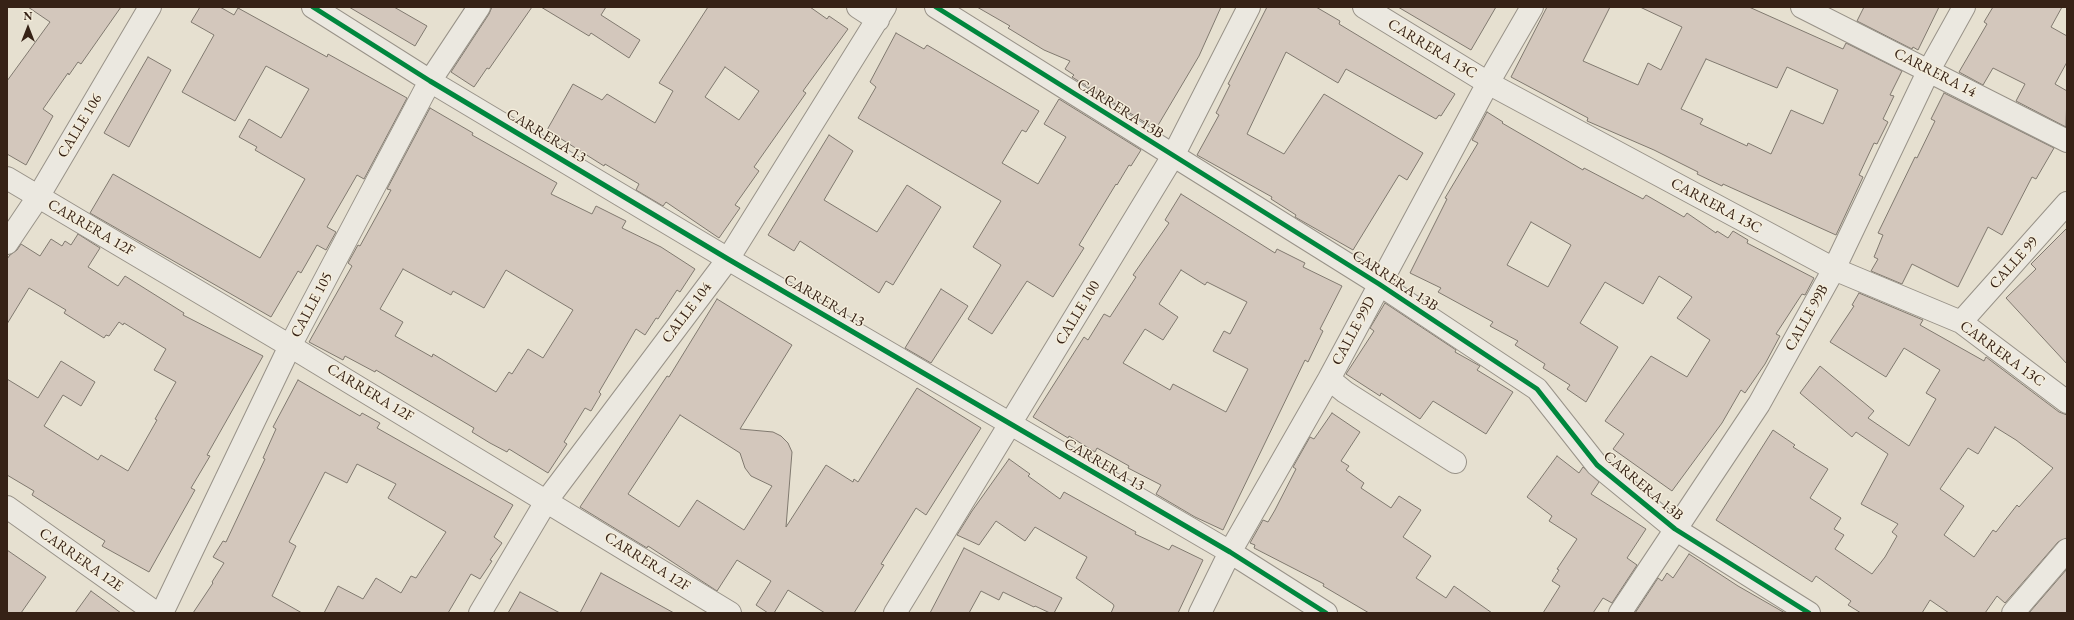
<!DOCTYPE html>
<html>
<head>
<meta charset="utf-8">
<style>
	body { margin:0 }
	#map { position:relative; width:2074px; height:620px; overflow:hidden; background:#e6e0d0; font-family:"EB Garamond",serif }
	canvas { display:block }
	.frame { position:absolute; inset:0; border:8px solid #362216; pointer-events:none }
	.north { position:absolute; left:8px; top:8px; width:40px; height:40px; -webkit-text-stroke:3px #f4eddb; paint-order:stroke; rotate:0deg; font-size:11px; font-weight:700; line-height:16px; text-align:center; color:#362216 }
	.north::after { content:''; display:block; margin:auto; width:14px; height:18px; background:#362216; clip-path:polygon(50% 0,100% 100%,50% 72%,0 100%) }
</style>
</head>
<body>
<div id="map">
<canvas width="2074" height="620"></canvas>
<div class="frame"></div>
<div class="north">N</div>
</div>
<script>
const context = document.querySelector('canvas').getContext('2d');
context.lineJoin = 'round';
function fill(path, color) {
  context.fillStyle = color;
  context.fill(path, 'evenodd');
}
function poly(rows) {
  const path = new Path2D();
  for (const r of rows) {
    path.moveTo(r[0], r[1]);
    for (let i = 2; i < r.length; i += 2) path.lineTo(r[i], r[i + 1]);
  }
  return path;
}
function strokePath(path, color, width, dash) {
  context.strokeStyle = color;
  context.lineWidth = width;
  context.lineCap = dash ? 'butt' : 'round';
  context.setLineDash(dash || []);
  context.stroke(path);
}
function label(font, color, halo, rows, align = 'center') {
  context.font = font + ' "EB Garamond",serif';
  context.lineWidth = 3;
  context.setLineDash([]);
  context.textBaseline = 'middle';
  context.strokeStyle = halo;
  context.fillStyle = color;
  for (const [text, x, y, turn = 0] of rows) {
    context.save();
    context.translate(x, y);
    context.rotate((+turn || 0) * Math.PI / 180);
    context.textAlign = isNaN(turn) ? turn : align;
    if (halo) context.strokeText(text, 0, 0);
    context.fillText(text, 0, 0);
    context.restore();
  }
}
const building = poly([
	[28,7,121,7,81,64,78,62,69,75,68,73,43,109,53,116,26,165,7,154,7,81,50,22,28,7],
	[200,7,220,7,234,15,238,8,327,57,328,54,407,98,364,179,357,175,327,227,336,232,326,250,317,245,301,273,298,271,271,317,90,213,113,174,260,258,305,179,255,150,257,147,239,137,249,119,281,138,309,89,266,66,235,121,182,92,214,35,191,22,200,7],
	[349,7,394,7,427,26,415,46,349,7],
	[492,7,532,7,489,69,487,68,474,87,451,72,489,14,492,7],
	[541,7,606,7,601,15,640,40,629,58,591,33,589,36,541,7],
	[708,7,810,7,827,19,829,16,848,29,803,91,806,93,754,167,759,171,735,205,740,208,719,238,666,202,663,206,636,190,639,184,605,164,604,166,547,130,573,84,602,100,607,94,655,123,673,91,659,83,708,7],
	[725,67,759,91,739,120,705,97,725,67],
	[977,7,1221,7,1199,56,1157,127,1155,126,1154,128,1072,77,1074,75,1065,69,1070,61,1044,50,1008,28,1010,26,977,7],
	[1267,7,1316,7,1340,21,1339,24,1455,94,1441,116,1439,115,1436,119,1346,69,1338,83,1286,52,1247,134,1284,154,1324,94,1423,153,1407,180,1399,175,1353,250,1295,217,1296,215,1271,199,1272,197,1197,155,1219,115,1216,113,1230,85,1228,84,1267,7],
	[1398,7,1496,7,1471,50,1398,7],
	[1547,7,1610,7,1583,61,1638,85,1648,63,1661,70,1682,27,1640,7,1749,7,1843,49,1846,43,1902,71,1890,95,1894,96,1883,119,1888,122,1877,144,1874,143,1859,175,1863,177,1836,235,1723,184,1722,186,1697,174,1698,172,1654,150,1587,121,1588,118,1511,77,1547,7],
	[1706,59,1777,88,1787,67,1838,90,1823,124,1791,110,1771,154,1748,143,1747,146,1700,124,1703,119,1681,109,1706,59],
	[1864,7,1939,7,1918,50,1913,47,1912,49,1857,21,1864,7],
	[1993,7,2062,7,2051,27,2067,36,2067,62,2055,84,2067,91,2066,127,2016,101,2025,84,1993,68,1983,85,1959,72,1987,24,1984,22,1993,7],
	[896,33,924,49,927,45,1039,111,1026,132,1022,130,1002,163,1038,184,1066,137,1044,124,1059,99,1141,150,1131,166,1129,165,1117,185,1116,184,1079,245,1084,248,1053,297,1027,281,992,334,968,319,1001,265,973,247,1001,201,858,118,876,87,870,82,896,33],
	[148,57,171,70,129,147,104,133,148,57],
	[1944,93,2054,148,2036,179,2032,177,2002,235,1988,227,1958,287,1912,264,1902,284,1871,271,1878,259,1874,257,1883,235,1878,233,1915,157,1917,158,1935,121,1931,119,1944,93],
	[430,108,473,133,472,135,557,183,551,194,592,214,596,206,626,221,622,228,661,247,695,269,680,292,677,290,658,319,656,318,645,335,636,329,599,392,601,394,591,411,585,408,564,442,567,444,548,473,509,449,507,452,490,443,472,432,474,428,376,370,375,372,345,356,343,360,309,342,352,266,348,263,358,245,360,246,391,190,387,189,430,108],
	[403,269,451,295,453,291,484,308,506,270,573,310,543,358,528,349,512,374,509,372,496,392,433,354,432,357,395,336,403,322,380,309,403,269],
	[1487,112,1503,122,1502,123,1583,170,1584,168,1643,199,1646,195,1684,217,1687,213,1716,233,1717,231,1728,238,1733,231,1748,240,1747,243,1814,278,1805,295,1802,294,1776,334,1780,336,1765,364,1745,393,1741,390,1722,423,1672,491,1613,449,1624,434,1605,421,1651,356,1687,377,1710,340,1677,318,1692,297,1659,276,1643,304,1605,282,1580,323,1618,347,1586,402,1567,389,1570,385,1543,368,1545,364,1515,345,1518,341,1490,326,1493,322,1438,292,1441,288,1410,273,1447,199,1445,198,1478,143,1472,140,1487,112],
	[1531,222,1571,245,1548,287,1507,265,1531,222],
	[829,135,853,151,824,200,877,232,907,185,941,207,893,285,886,281,879,293,800,241,794,251,768,235,829,135],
	[1181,194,1275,253,1277,249,1305,263,1303,267,1342,286,1320,329,1323,331,1308,362,1305,360,1223,530,1195,517,1156,494,1161,485,1128,468,1129,466,1097,448,1095,452,1069,436,1068,438,1033,417,1084,337,1088,340,1104,314,1110,317,1136,277,1133,275,1169,223,1165,220,1181,194],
	[1181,270,1205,285,1207,282,1247,302,1230,334,1224,331,1213,351,1248,369,1226,412,1173,384,1170,390,1123,363,1145,329,1163,340,1178,317,1159,304,1181,270],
	[2067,228,2067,364,2006,298,2036,269,2031,264,2067,228],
	[78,234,100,248,88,267,118,286,125,276,184,313,183,315,263,356,207,455,210,456,191,488,195,490,149,572,102,546,105,541,32,495,34,491,7,475,7,379,38,398,61,361,95,382,81,406,63,395,44,426,98,460,101,455,128,471,157,420,155,419,176,382,154,370,166,349,124,323,123,325,119,322,109,336,106,335,104,338,64,313,66,310,29,288,7,324,7,259,10,255,17,250,21,244,40,256,51,239,62,246,65,241,71,245,78,234],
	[941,289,968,306,931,363,905,348,941,289],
	[1859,293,1923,320,1920,325,1984,361,1986,357,2059,412,2067,415,2067,538,2058,542,2005,603,1997,596,1985,613,1949,613,1930,600,1922,613,1861,613,1848,605,1851,601,1816,576,1812,582,1716,520,1773,430,1795,445,1793,447,1828,469,1810,498,1841,518,1834,529,1844,535,1835,549,1872,574,1885,557,1897,536,1892,532,1898,524,1861,504,1888,454,1856,432,1852,437,1800,393,1820,366,1874,411,1868,418,1909,446,1936,399,1926,393,1940,370,1904,348,1886,377,1830,342,1854,306,1852,305,1859,293],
	[1995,427,2016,440,2053,468,2019,507,2017,505,1996,532,1993,530,1974,557,1944,535,1964,506,1940,489,1968,448,1978,454,1995,427],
	[717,299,792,345,740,429,773,432,781,436,788,443,792,452,786,527,826,465,853,482,854,479,858,482,917,388,981,428,926,515,916,508,881,564,884,565,854,613,825,613,788,590,774,613,768,613,756,605,771,581,737,560,717,591,648,546,647,548,580,507,667,376,669,377,717,299],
	[680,415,740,453,745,468,751,476,772,486,744,530,697,500,679,527,628,494,680,415],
	[1385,303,1456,350,1455,352,1480,366,1477,370,1513,392,1486,434,1433,401,1420,419,1381,393,1380,396,1346,374,1374,331,1370,328,1385,303],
	[298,380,360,416,362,413,380,423,377,428,513,505,494,537,502,543,490,560,492,561,480,579,471,574,448,613,324,613,338,586,363,599,376,578,401,593,411,576,416,578,446,532,388,498,396,484,357,464,347,483,325,472,289,542,296,546,272,596,302,613,193,613,213,583,212,582,224,563,213,557,223,541,226,542,265,459,263,458,276,429,273,427,298,380],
	[1332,413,1360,432,1341,461,1349,466,1346,470,1364,483,1361,488,1391,508,1399,496,1421,510,1403,537,1431,556,1416,578,1446,598,1454,586,1492,613,1369,613,1323,586,1324,584,1254,548,1255,545,1250,543,1263,520,1268,522,1275,510,1296,469,1293,467,1310,437,1314,439,1332,413],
	[1557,456,1579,473,1583,467,1599,482,1591,494,1646,529,1627,558,1637,565,1612,603,1603,598,1593,613,1543,613,1560,586,1552,581,1559,570,1557,569,1577,539,1549,521,1552,516,1527,497,1557,456],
	[1009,459,1030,474,1028,476,1060,499,1064,492,1136,532,1135,534,1169,550,1172,545,1203,560,1178,613,1111,613,1114,606,1113,604,1076,578,1087,557,1035,527,1025,541,996,521,979,545,957,535,972,511,1009,459],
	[964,548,1062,598,1054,613,1050,613,1035,606,1034,607,1003,592,999,600,981,591,969,613,930,613,964,548],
	[7,550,46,577,21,613,7,613,7,550],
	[1689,554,1738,586,1785,613,1635,613,1658,578,1662,581,1667,573,1673,578,1689,554],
	[2067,569,2067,613,2029,613,2067,569],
	[601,573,674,613,580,613,601,573],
	[91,591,121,613,75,613,91,591],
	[520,592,560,613,508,613,520,592]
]);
const minor = poly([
	[313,7,430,81,728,259,1230,552,1326,613],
	[858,7,878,20],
	[936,7,1379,284,1537,389,1597,465,1675,529,1809,613],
	[1364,7,1488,83,1834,269,1961,322,2067,402],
	[1802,7,2067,141],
	[7,178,290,346,730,613],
	[7,243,38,197,150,7],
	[1961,322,2067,203],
	[1329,379,1345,392,1455,462],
	[7,507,156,613],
	[162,613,290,346,430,81,479,7],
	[480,613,547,500,728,259,885,7],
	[895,613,1173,156,1249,7],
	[1200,613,1230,552,1329,379,1488,83,1532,7],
	[1620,613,1759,404,1834,269,1929,70,1964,7],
	[2013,613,2067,550]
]);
const cycleway = poly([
	[313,7,430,81,728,259,1230,552,1326,613],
	[936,7,1379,284,1537,389,1597,465,1675,529,1809,613]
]);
const streetNames = [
	["CARRERA 13C",1432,49,31],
	["CARRERA 14",1935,73,27],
	["CARRERA 13B",1120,109,32],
	["CALLE 106",80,126,-59],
	["CARRERA 13",546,136,31],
	["CARRERA 13C",1716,206,28],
	["CARRERA 12F",91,228,30],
	["CALLE 99",2014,263,-48],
	["CARRERA 13B",1395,281,33],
	["CARRERA 13",824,301,30],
	["CALLE 105",312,305,-62],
	["CALLE 104",687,313,-53],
	["CALLE 100",1078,313,-59],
	["CALLE 99B",1807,318,-61],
	["CALLE 99D",1354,331,-62],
	["CARRERA 13C",2002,354,36],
	["CARRERA 12F",370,393,31],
	["CARRERA 13",1104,465,30],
	["CARRERA 13B",1643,486,40],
	["CARRERA 12E",81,560,35],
	["CARRERA 12F",647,562,32]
];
fill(building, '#d3c7bc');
strokePath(building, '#80796f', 1);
strokePath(minor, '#989288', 24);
strokePath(minor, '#ebe8e0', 22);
strokePath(cycleway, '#00873e', 5);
label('15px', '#362216', '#f4eddb', streetNames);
</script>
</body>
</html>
